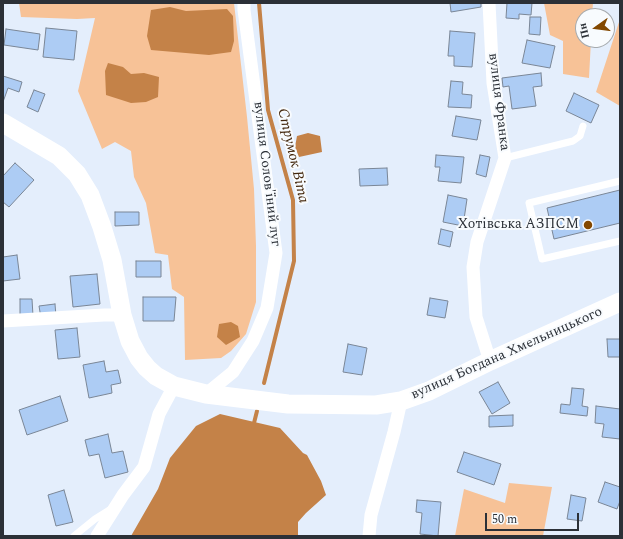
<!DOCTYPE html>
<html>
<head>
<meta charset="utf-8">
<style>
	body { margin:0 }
	#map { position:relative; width:623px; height:539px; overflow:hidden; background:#e4eefc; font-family:Spectral,serif }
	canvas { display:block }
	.frame { position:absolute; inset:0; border:4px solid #2b3037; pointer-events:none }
	.north { position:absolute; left:575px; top:8px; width:40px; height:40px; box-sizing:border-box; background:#f8fbfe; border:1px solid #a6aaae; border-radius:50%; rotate:256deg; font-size:11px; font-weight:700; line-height:16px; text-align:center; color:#2b3037 }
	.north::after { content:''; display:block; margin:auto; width:14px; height:18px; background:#834800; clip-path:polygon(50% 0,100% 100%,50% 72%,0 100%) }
	.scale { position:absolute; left:485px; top:513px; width:94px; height:18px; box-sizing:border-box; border:2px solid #2b3037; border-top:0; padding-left:5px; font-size:12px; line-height:14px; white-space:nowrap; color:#2b3037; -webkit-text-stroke:3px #f8fbfe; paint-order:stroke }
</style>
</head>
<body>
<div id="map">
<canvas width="623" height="539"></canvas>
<div class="frame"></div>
<div class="north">Пн</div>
<div class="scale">50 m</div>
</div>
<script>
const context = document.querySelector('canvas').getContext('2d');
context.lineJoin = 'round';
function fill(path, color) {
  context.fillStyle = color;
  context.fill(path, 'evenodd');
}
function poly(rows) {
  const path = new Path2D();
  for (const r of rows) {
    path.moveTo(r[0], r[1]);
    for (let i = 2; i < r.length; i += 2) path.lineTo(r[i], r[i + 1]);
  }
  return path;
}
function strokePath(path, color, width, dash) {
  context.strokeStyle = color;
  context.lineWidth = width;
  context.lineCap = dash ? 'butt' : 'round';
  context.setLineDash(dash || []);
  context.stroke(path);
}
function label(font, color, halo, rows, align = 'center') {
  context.font = font + ' Spectral,serif';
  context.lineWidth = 4;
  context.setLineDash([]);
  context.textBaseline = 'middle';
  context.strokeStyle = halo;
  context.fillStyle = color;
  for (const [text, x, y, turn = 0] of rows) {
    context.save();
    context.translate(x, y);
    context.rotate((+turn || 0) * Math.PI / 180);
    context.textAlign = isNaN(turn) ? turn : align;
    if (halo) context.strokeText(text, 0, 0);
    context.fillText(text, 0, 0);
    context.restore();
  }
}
const green = poly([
	[19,3,234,3,247,117,254,189,256,246,256,302,246,334,231,351,221,358,185,360,184,297,172,289,168,255,155,253,146,203,134,177,131,151,115,142,102,149,78,91,95,18,77,19,21,17],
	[544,3,593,3,592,16,583,16,583,40,591,40,589,78,563,74,563,41,550,35],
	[620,19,620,106,596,92],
	[509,483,552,487,543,536,455,536,464,489,505,503]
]);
const water = poly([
	[170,7,186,11,227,9,233,16,234,41,231,52,209,55,151,50,147,36,151,10],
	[108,63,123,67,131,74,144,73,159,77,158,97,146,102,131,103,106,95,105,71],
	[308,133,320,136,322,152,299,157,295,147,297,136],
	[231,322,238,326,240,337,226,345,217,337,219,324],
	[220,414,280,428,303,453,307,455,321,481,326,495,306,513,298,522,298,536,131,536,158,489,170,458,196,426]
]);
const stream = poly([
	[259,3,268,110,293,200,294,261,264,383],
	[253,427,257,411]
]);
const building = poly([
	[450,3,481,3,481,7,451,12,450,3],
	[507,3,532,3,531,15,519,14,519,19,506,18,507,3],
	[530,17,541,17,540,35,529,34,530,17],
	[46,28,77,31,74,60,43,57,46,28],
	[6,29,40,34,38,50,4,45,6,29],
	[450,31,475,33,472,67,454,66,454,56,448,56,450,31],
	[527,40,555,46,550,68,522,63,527,40],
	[541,73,542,86,533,87,536,106,512,109,509,86,503,87,502,78,541,73],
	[3,76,22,82,19,92,8,88,3,102,3,76],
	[451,81,463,82,462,94,472,95,471,108,448,107,451,81],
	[34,90,45,94,38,112,27,107,34,90],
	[574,93,599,105,591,123,566,111,574,93],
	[456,116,481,120,477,140,452,136,456,116],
	[436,155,464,157,461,183,438,181,440,167,435,167,436,155],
	[480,155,490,157,486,177,476,174,480,155],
	[15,163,34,180,9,207,3,202,3,176,15,163],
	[387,168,388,185,360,186,359,169,387,168],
	[620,190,620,223,554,239,547,208,620,190],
	[448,195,467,199,463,226,443,222,448,195],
	[115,212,139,212,139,225,115,226,115,212],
	[441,229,453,232,450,247,438,244,441,229],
	[17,255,20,279,3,281,3,257,17,255],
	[136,261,161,261,161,277,136,277,136,261],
	[97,274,100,304,73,307,70,276,97,274],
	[143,297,176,297,174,321,143,321,143,297],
	[430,298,448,301,445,318,427,315,430,298],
	[20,299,32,299,33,316,20,317,20,299],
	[55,304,56,316,41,318,39,306,55,304],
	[77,328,80,357,58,359,55,330,77,328],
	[607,339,620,339,620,357,608,357,607,339],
	[348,344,367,348,362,375,343,372,348,344],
	[104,361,106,372,118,370,121,383,111,385,112,393,89,398,83,365,104,361],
	[498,382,510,403,492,414,479,392,498,382],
	[572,388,584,389,582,406,588,407,587,416,560,413,561,404,570,405,572,388],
	[60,396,68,421,27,435,19,410,60,396],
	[596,406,620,409,620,439,602,437,604,424,595,423,596,406],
	[513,415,513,426,489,427,489,416,513,415],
	[108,434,112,453,123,451,128,472,105,478,99,454,89,456,85,440,108,434],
	[464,452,501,464,494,485,457,472,464,452],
	[605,482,620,487,620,501,617,509,598,502,605,482],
	[64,490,73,522,56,526,48,495,64,490],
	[571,495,586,498,582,521,567,519,571,495],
	[417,500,441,502,438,536,420,534,422,513,416,512,417,500]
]);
const lane = poly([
	[505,158,573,141,580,136,583,126],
	[620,181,529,203,542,259,620,241],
	[74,536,95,519,111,509]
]);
const street = poly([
	[489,3,493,83,505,158,477,242,473,267,476,317,490,361],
	[3,321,104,315,122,315],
	[206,394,233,372,253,341,267,308,276,253,244,10,244,3],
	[97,536,123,495,144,467,159,414,174,386],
	[369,536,371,515,394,432,401,401]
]);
const secondary = poly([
	[3,123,59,156,77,174,90,195,102,227,112,260,122,315,130,341,139,358,147,368,156,376,174,386,206,394,288,404,376,405,401,401,429,391,490,361,620,302]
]);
const markers = [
	[588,225,5,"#834800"]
];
const streetNames = [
	["вулиця Франка",498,102,83],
	["вулиця Солов'їний луг",266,174,83],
	["вулиця Богдана Хмельницького",507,354,-24]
];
const poiNames = [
	["Хотівська АЗПСМ",579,225]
];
const waterNames = [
	["Струмок Віта",292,156,77]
];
fill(green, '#f7c297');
fill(water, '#c48248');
strokePath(stream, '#c48248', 4);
fill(building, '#adccf4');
strokePath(building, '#7a8696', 1);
strokePath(lane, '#fff', 7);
strokePath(street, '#fff', 13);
strokePath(secondary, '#fff', 19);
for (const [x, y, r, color] of markers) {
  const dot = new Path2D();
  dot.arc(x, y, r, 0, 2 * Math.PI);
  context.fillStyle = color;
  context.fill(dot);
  strokePath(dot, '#f8fbfe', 1.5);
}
label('14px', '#2b3037', '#f8fbfe', streetNames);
label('14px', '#2b3037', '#f8fbfe', poiNames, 'right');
label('italic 15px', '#43270d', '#f8fbfe', waterNames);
</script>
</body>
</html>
